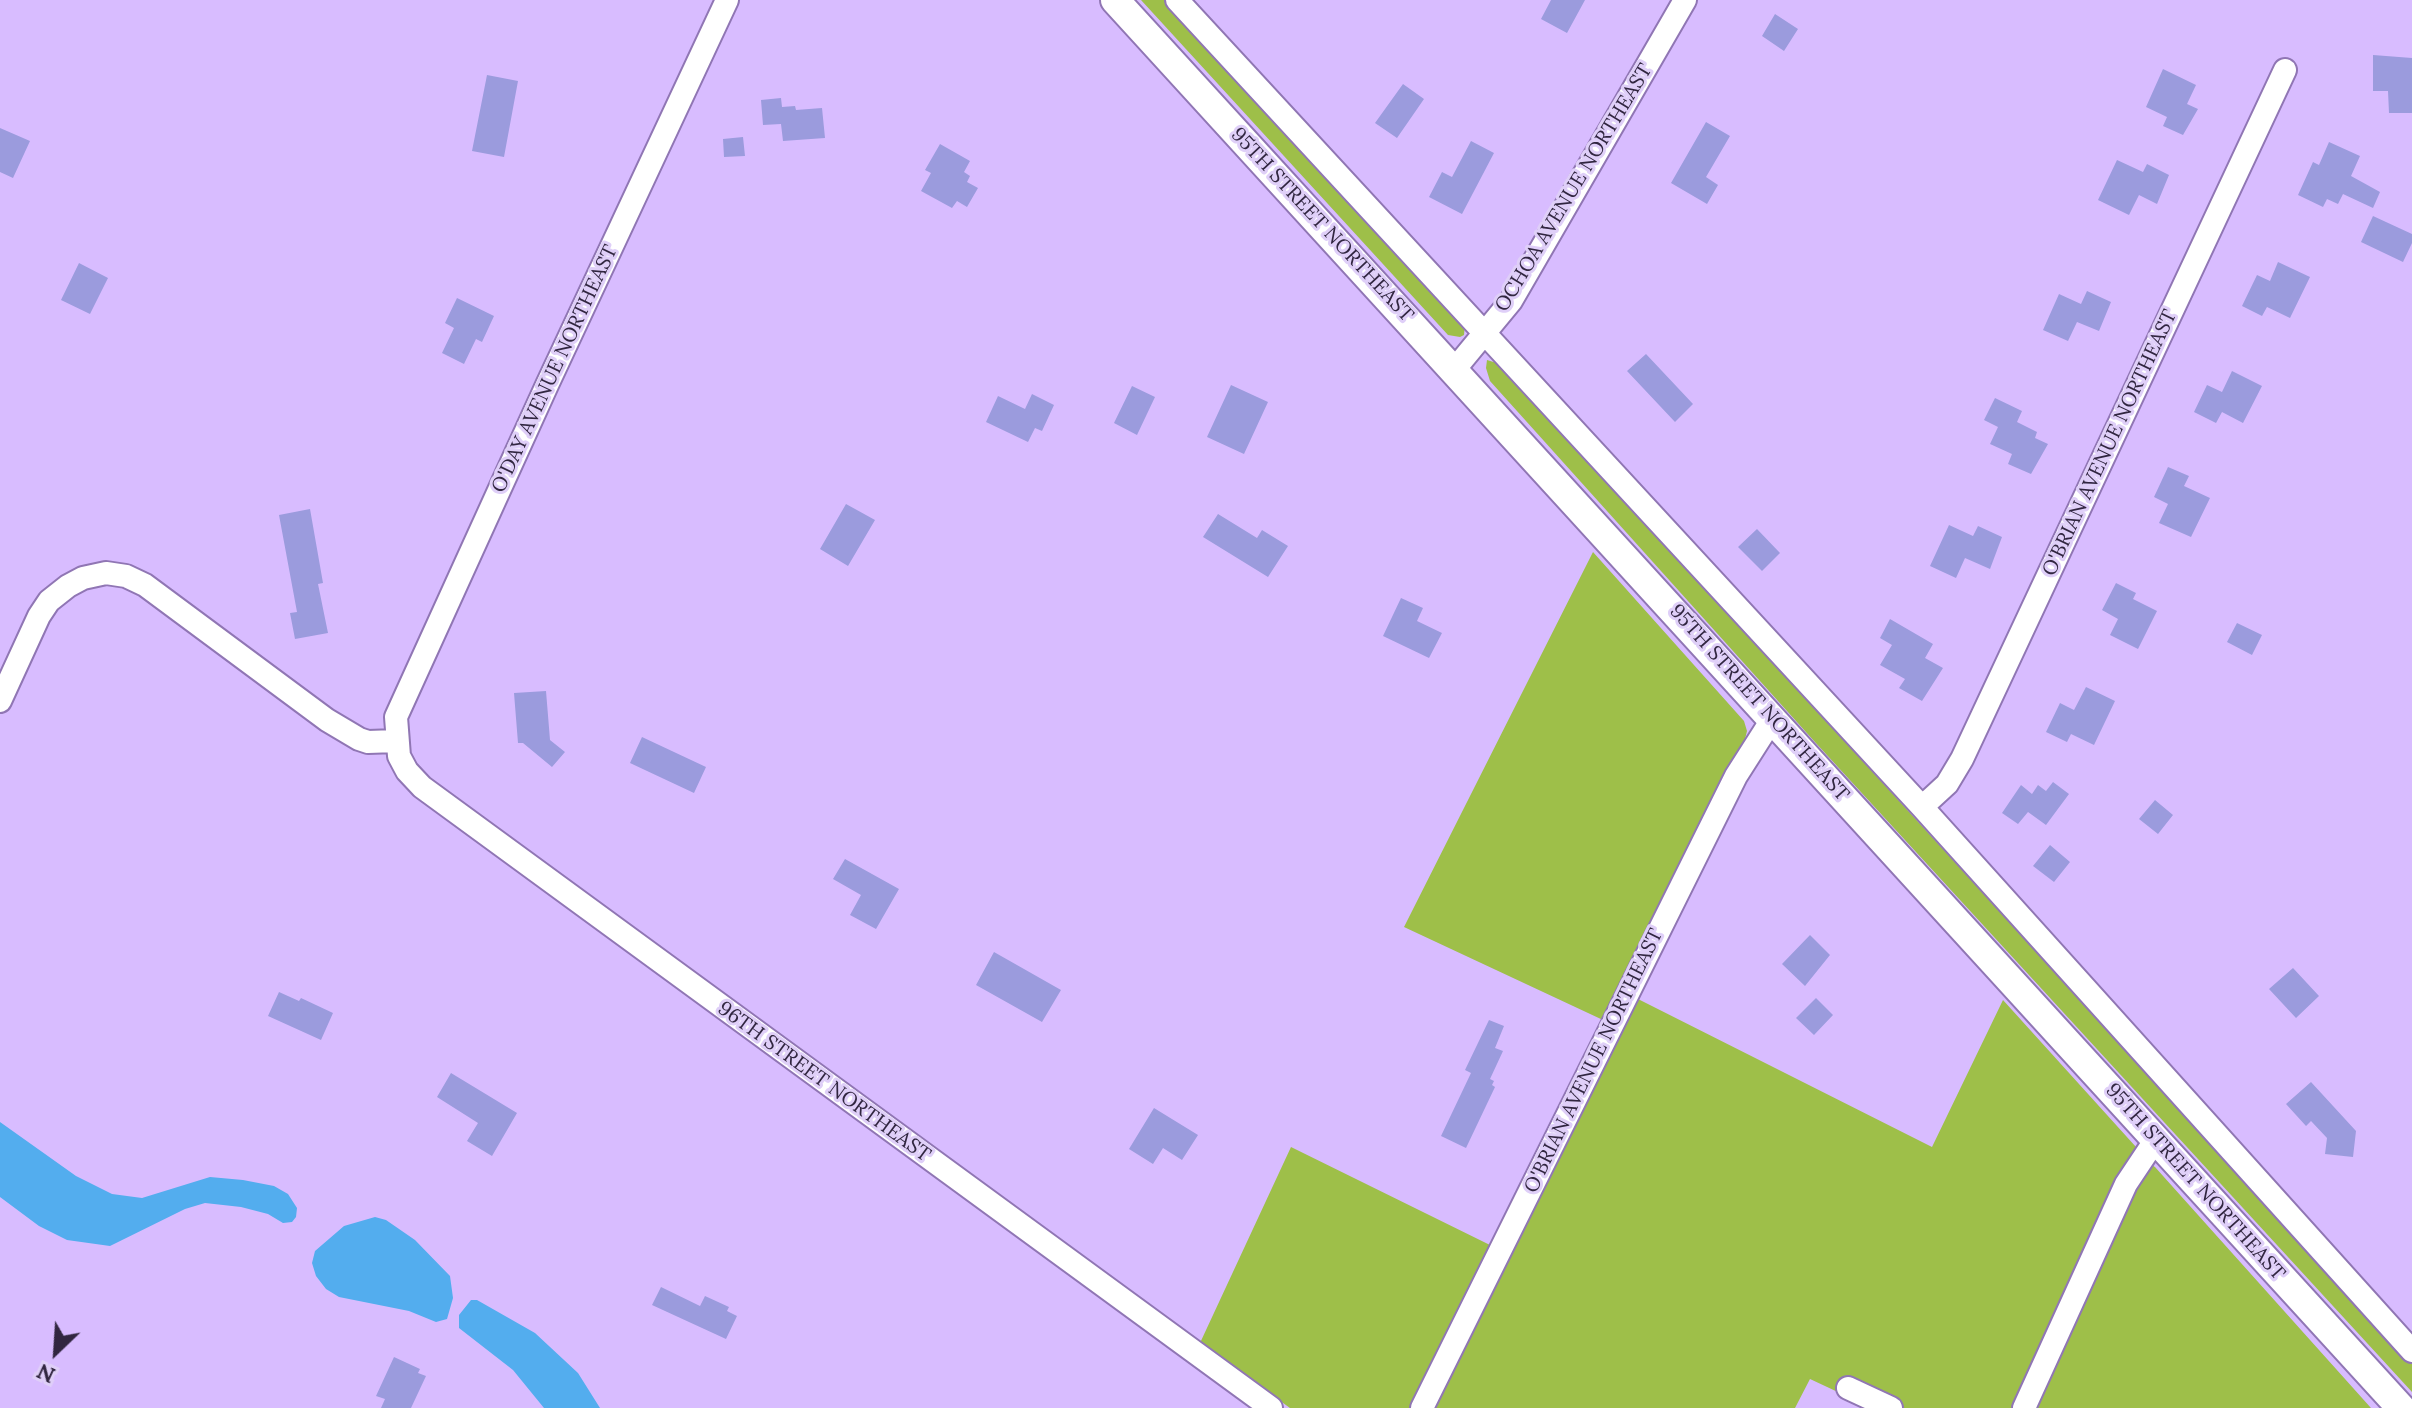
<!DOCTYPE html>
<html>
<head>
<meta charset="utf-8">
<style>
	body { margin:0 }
	#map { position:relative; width:2412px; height:1408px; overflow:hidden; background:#d8bcff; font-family:Lora,serif }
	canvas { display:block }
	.north { position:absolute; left:16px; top:1312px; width:80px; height:80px; -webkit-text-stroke:6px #dfcff8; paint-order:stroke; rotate:205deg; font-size:22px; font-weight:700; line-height:32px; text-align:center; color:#312640 }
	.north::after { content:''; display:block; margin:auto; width:28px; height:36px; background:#312640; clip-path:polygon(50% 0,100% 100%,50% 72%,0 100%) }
</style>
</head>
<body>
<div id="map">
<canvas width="2412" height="1408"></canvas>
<div class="north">N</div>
</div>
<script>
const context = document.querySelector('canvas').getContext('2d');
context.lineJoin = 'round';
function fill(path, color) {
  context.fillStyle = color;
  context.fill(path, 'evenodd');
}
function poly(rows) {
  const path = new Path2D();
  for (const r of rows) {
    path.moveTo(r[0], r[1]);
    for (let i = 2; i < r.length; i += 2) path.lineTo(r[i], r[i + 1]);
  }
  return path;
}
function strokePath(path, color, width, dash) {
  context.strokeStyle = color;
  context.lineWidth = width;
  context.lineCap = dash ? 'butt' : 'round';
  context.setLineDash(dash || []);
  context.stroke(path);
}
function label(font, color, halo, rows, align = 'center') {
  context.font = font + ' Lora,serif';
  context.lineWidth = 6;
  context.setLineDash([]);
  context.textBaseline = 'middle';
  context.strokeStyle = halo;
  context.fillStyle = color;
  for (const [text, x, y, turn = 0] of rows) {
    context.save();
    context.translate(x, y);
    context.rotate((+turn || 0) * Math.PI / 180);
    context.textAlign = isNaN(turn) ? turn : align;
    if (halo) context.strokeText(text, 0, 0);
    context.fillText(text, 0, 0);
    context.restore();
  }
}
const green = poly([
	[1141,0,1166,0,1465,324,1464,335,1460,337,1448,335],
	[1487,360,1500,364,1544,411,2412,1364,2412,1392,1814,741,1490,381,1486,368],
	[1593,552,1744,721,1747,731,1744,743,1603,1020,1404,927],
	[1636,998,1932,1147,2003,1000,2136,1147,2136,1154,2155,1167,2371,1408,1872,1408,1810,1379,1795,1408,1430,1408],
	[1291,1147,1492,1246,1410,1408,1290,1408,1200,1343]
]);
const water = poly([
	[0,1122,76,1176,112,1194,142,1198,210,1177,243,1180,274,1186,288,1194,297,1208,296,1217,292,1222,283,1223,268,1214,241,1207,205,1203,185,1209,110,1246,67,1240,39,1226,0,1197],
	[375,1217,386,1220,415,1240,450,1276,453,1298,447,1319,436,1322,409,1311,339,1297,326,1289,316,1276,312,1263,315,1251,344,1226],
	[471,1300,477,1300,535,1333,578,1373,600,1408,544,1408,513,1370,459,1328,459,1315]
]);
const building = poly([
	[1551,0,1585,0,1567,33,1541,19],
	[1775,14,1798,29,1784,51,1762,36],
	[2373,55,2412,58,2412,113,2389,113,2388,91,2373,91],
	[2163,69,2196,85,2187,104,2198,109,2183,135,2163,126,2167,117,2146,107],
	[487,75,518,81,504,157,472,151],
	[1403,84,1424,99,1397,138,1375,123],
	[781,98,782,107,795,106,796,110,822,108,825,138,783,141,781,124,763,125,761,100],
	[1706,122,1730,136,1706,177,1718,185,1707,204,1671,183],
	[0,128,30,141,13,178,0,172],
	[743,137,745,156,724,157,723,139],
	[1471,141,1494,153,1462,214,1429,197,1442,172,1452,177],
	[2329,142,2360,156,2351,176,2380,192,2373,208,2343,194,2338,204,2327,199,2323,207,2298,195,2313,162,2319,165],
	[940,144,970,161,964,172,970,176,967,182,978,188,967,207,957,201,952,208,921,191,931,173,925,170],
	[2117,160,2143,172,2147,164,2169,175,2157,204,2139,195,2129,215,2098,200],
	[2373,216,2412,234,2412,243,2403,262,2361,242],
	[2278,262,2310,277,2290,318,2267,307,2262,316,2242,306,2257,275,2270,281],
	[79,263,108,278,90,314,61,300],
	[2087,291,2111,302,2099,331,2077,322,2068,341,2043,330,2059,294,2081,304],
	[457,298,494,316,482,342,476,339,464,364,442,353,454,328,445,323],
	[1646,354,1693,404,1675,422,1627,371],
	[2232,371,2262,386,2243,423,2222,412,2216,423,2194,412,2207,385,2222,392],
	[1231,385,1268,402,1244,454,1207,437],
	[1132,386,1155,397,1137,435,1114,423],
	[1032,394,1054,405,1042,431,1035,428,1028,442,986,422,998,396,1025,409],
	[1995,398,2022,411,2017,422,2037,432,2035,438,2048,444,2031,474,2008,464,2012,454,1990,444,1998,427,1984,420],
	[2168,467,2189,476,2184,486,2210,498,2191,537,2159,523,2168,504,2154,497],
	[846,504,875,520,848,566,820,549],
	[310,509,323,583,318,584,328,633,295,639,290,613,297,612,279,515],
	[1218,514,1257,538,1262,530,1288,546,1268,577,1203,537],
	[1949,525,1973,536,1978,526,2002,537,1990,569,1965,558,1956,578,1930,566],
	[1757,529,1780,553,1762,571,1738,547],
	[2116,583,2136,593,2133,599,2157,611,2138,649,2110,635,2118,619,2102,610],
	[1401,598,1423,608,1417,621,1442,633,1429,658,1383,636],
	[1890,619,1933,644,1925,658,1943,668,1922,701,1899,688,1905,679,1880,665,1892,645,1880,638],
	[2237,623,2262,635,2252,655,2227,642],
	[2086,687,2115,701,2094,745,2071,734,2067,742,2046,732,2060,703,2074,710],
	[546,691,550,740,565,752,552,767,523,743,518,743,514,693],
	[642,737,706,767,694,793,630,763],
	[2053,782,2069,794,2046,825,2028,812,2018,824,2002,813,2021,785,2032,794,2038,785,2046,791],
	[2155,800,2173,815,2158,834,2139,819],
	[2050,845,2070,862,2054,882,2033,866],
	[845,859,899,889,876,929,850,915,861,895,833,879],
	[1810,935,1830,955,1805,986,1782,964],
	[994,952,1061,990,1042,1022,976,985],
	[2293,968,2319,996,2296,1018,2269,989],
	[279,992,299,1001,301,998,333,1013,321,1040,268,1016],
	[1816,998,1833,1015,1814,1035,1796,1018],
	[1489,1020,1504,1026,1495,1048,1503,1051,1490,1079,1494,1081,1492,1085,1495,1087,1466,1148,1441,1136,1471,1073,1465,1070],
	[451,1073,517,1113,492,1156,467,1141,478,1123,437,1097],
	[2311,1082,2356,1131,2353,1157,2325,1154,2327,1138,2311,1121,2306,1126,2286,1104],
	[1154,1108,1198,1135,1182,1160,1163,1148,1153,1164,1129,1149],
	[661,1287,700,1306,705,1296,729,1307,727,1311,737,1316,726,1339,652,1305],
	[394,1357,420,1369,418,1373,426,1376,411,1408,381,1408,385,1399,376,1396]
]);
const minor = poly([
	[727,0,547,385,396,717,399,756,407,771,422,787,1271,1408],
	[1177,0,1922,807,2412,1351],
	[1454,370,1511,301,1685,0],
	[0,701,39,616,49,601,68,586,83,578,106,573,126,576,145,585,327,720,359,739,368,742,396,741],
	[1922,807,1947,784,1962,759,2285,70],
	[1848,1388,1891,1408],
	[1422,1408,1736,776,1773,718],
	[2024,1408,2126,1184,2156,1139]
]);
const major = poly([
	[1115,0,2401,1408]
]);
const streetNames = [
	["OCHOA AVENUE NORTHEAST",1574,188,-59],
	["95TH STREET NORTHEAST",1322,225,47],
	["O'DAY AVENUE NORTHEAST",555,369,-65],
	["O'BRIAN AVENUE NORTHEAST",2110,443,-65],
	["95TH STREET NORTHEAST",1759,703,48],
	["O'BRIAN AVENUE NORTHEAST",1594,1061,-64],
	["96TH STREET NORTHEAST",824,1082,36],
	["95TH STREET NORTHEAST",2195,1182,48]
];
fill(green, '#9ebf49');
fill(water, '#53adee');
fill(building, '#9b9bdd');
strokePath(minor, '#9076b4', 26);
strokePath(major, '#9076b4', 32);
strokePath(minor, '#fff', 22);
strokePath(major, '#fff', 28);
label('20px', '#312640', '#dfcff8', streetNames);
</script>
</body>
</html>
